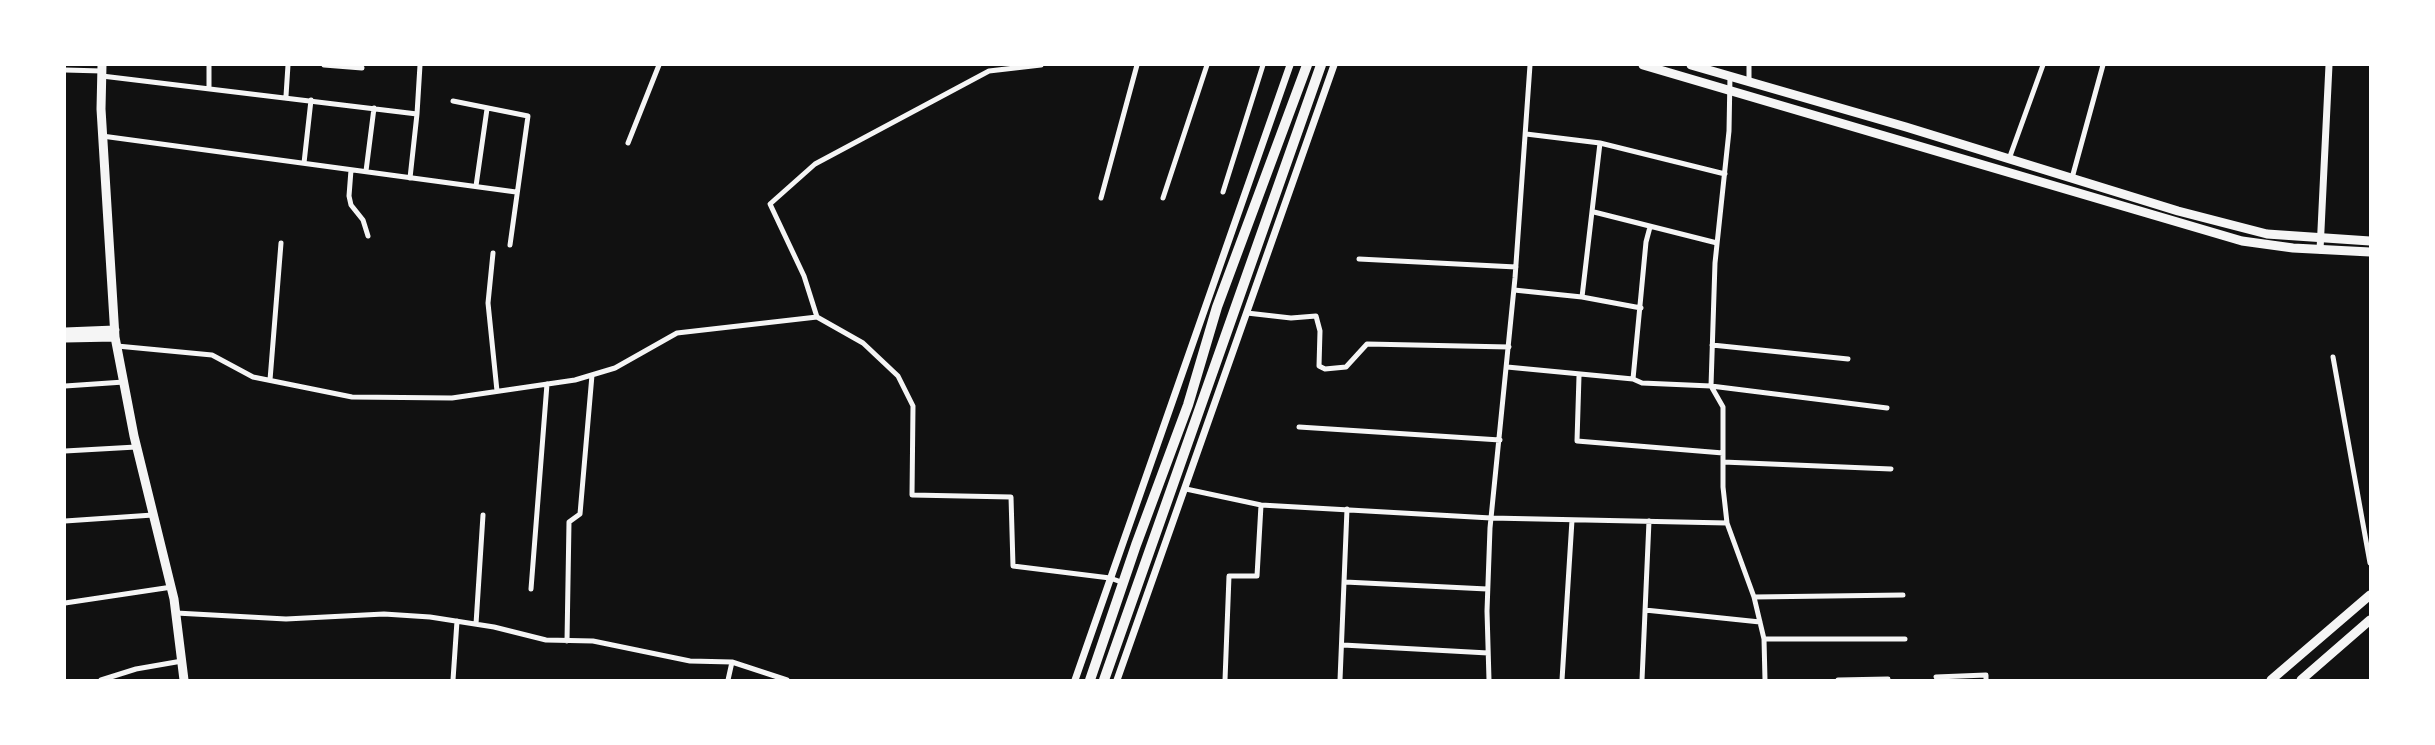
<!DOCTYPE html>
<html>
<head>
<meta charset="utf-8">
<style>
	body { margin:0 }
	#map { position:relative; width:2435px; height:745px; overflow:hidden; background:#111; font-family:"PT Sans",sans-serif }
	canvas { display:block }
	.frame { position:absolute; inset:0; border:66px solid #fff; pointer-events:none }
</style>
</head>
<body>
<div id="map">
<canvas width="2435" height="745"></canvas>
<div class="frame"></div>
</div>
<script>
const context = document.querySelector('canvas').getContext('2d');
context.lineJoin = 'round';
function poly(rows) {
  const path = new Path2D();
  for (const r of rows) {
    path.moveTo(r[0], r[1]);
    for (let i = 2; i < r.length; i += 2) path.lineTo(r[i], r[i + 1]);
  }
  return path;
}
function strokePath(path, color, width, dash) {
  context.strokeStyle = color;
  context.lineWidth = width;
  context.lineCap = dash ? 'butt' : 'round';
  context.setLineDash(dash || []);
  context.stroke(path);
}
const minor = poly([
	[324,65,362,68],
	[1749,65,1749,82],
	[65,70,102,71],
	[102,76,417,114,410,178],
	[1730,76,1729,131,1715,263,1711,386,1723,407,1723,487,1727,523,1754,597,1764,639,1765,680],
	[209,87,209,65],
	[286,96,288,65],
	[453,101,528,116,510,245],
	[417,114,420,65],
	[1526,134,1600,143,1725,174],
	[102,136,516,192],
	[628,143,659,65],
	[2009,159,2043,65],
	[304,163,311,100],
	[351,170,349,196,351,205,363,220,368,236],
	[366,171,374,108],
	[2072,178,2103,65],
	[476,186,487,109],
	[1223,192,1263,65],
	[1101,198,1137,65],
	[1163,198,1207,65],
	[1594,212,1717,243],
	[493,253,488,303,497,391],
	[1359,259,1516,267],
	[1514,290,1582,297,1641,308],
	[1582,297,1600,143],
	[1247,313,1291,318,1316,316,1320,331,1319,366,1325,369,1346,367,1367,344,1509,347],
	[817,317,804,276,770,204,815,164,989,71,1041,65],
	[1712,345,1848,359],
	[117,346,212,355,253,377,352,397,452,398,575,380,615,368,677,333,817,317,863,343,898,376,913,406,912,495,1011,497,1013,566,1110,578,1124,583],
	[2333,357,2370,563],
	[1507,367,1633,379,1642,383,1711,386,1887,408],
	[1579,376,1577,441,1723,453],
	[1633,379,1646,242,1650,227],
	[270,380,281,243],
	[65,386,124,382],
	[1299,427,1500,440],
	[65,451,136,447],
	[1723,462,1891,469],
	[1186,489,1261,505,1491,518,1727,523],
	[65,521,153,515],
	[1345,582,1487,589],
	[531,589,547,384],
	[1754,597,1903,595],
	[65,603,172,587],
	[1645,610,1760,622],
	[176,613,286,619,384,614,430,617,494,627,546,640,593,641,690,661,732,662,787,680],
	[476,624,483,515],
	[1764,639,1905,639],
	[567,641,569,522,580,514,592,375],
	[1343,645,1488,653],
	[1936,677,1986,675,1986,680],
	[101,680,136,669,182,661],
	[453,680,457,621],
	[728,680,732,662],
	[1225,680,1229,576,1257,576,1261,505],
	[1340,680,1347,509],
	[1489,680,1487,611,1490,528,1515,278,1530,65],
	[1562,680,1572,520],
	[1642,680,1649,521],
	[1838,680,1888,679]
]);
const tertiary = poly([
	[2320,250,2329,65],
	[1075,680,1290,65],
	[1117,680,1334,65]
]);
const primary = poly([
	[102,65,101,109,115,337,134,436,174,599,184,680],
	[1643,65,2242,241,2293,248,2370,252],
	[1691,65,1906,127,2178,211,2267,234,2370,241],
	[65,332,115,330],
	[65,338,115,337],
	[2271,680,2370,595],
	[2301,680,2370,620]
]);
const trunk = poly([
	[1090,680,1136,545,1188,405,1217,307,1307,65],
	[1104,680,1321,65]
]);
strokePath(minor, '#f5f5f5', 5);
strokePath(tertiary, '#f5f5f5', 7);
strokePath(primary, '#f5f5f5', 9);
strokePath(trunk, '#f5f5f5', 10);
</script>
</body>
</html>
